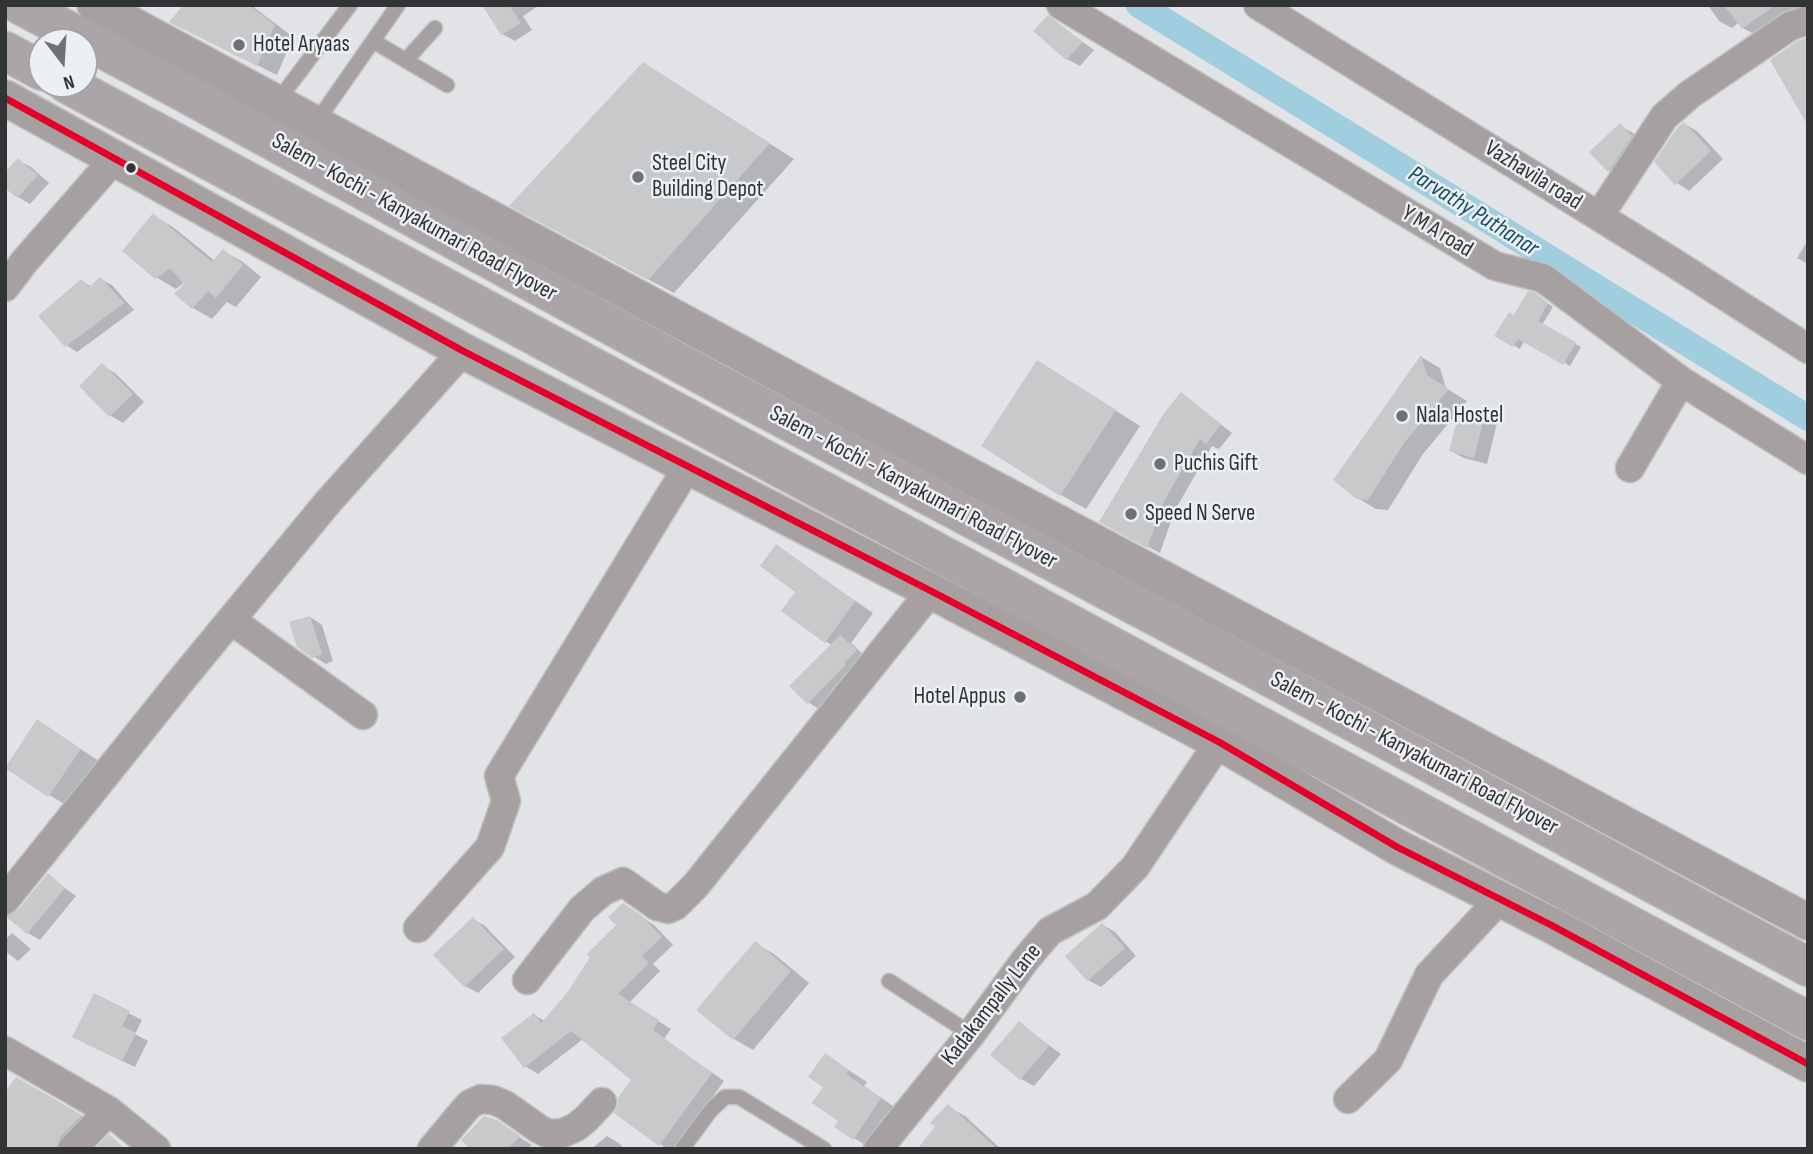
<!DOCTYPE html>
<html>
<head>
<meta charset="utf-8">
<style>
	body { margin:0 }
	#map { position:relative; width:1813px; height:1154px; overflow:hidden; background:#e1e3e6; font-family:"Sofia Sans Condensed",sans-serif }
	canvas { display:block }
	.frame { position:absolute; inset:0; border:7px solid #323335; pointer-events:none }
	.north { position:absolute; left:28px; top:28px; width:70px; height:70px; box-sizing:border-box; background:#ecf0f5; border:2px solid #a2a4a8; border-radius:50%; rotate:163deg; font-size:19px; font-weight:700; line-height:28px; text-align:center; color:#323335 }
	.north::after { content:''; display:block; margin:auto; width:24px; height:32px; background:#6f7173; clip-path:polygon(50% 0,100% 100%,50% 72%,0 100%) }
</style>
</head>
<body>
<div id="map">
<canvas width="1813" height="1154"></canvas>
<div class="frame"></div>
<div class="north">N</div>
</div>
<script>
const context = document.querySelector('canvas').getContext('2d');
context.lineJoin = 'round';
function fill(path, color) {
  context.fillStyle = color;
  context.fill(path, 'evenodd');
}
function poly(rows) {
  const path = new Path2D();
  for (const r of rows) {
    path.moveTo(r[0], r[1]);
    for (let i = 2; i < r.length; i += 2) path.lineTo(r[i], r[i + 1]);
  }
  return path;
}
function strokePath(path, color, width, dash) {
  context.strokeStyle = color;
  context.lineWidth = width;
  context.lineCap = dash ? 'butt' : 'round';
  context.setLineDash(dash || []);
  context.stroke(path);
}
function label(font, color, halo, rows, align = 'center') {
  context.font = font + ' "Sofia Sans Condensed",sans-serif';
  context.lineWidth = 5;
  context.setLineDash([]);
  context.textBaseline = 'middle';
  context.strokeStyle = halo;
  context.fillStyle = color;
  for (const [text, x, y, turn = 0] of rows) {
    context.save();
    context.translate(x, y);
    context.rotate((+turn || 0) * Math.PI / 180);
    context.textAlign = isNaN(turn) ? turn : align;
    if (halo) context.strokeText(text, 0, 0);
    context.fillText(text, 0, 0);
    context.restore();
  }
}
const shadow = poly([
	[186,5,251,5,293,37,277,75,190,32],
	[484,5,538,5,538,6,523,16,532,30,515,41,502,34],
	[1708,5,1805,5,1803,6,1807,14,1756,35,1743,28,1739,22,1732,28,1719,21],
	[1048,17,1094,50,1080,66,1067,59,1036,31],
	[668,79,794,159,674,293,537,220],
	[1684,124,1697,131,1723,159,1689,191,1677,183],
	[1620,126,1633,133,1644,144,1621,178,1609,171,1591,152],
	[18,160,31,167,49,183,30,204,18,197],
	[154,216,173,227,215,261,223,251,243,262,261,277,236,307,227,302,212,319,193,308,177,294,190,278,176,289,156,277],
	[1808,240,1808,264,1797,258],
	[100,279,112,285,134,310,77,352,66,345,82,281,92,287],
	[1542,299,1553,307,1542,325,1581,347,1570,366,1524,341,1520,349,1497,335,1515,317],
	[1421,357,1440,368,1446,388,1467,401,1423,454,1388,510,1376,509,1356,497],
	[103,366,115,373,144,402,123,423,111,416,81,386],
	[1063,377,1140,426,1086,509,1061,495],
	[1181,394,1232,433,1219,449,1212,446,1175,510,1160,553,1114,529],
	[1484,416,1497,423,1487,464,1464,458,1451,451],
	[776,547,873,613,851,643,867,658,819,709,808,702,832,645,825,641,798,592],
	[310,617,322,625,333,661,326,664,313,656],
	[38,721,99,761,68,806,49,795],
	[48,876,76,896,40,940,28,933,12,917],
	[624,905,654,925,673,945,653,964,660,971,629,1003,671,1029,664,1039,724,1081,675,1149,668,1149,660,1144,633,1080,583,1039,538,1074,525,1066,534,1015,545,1021,568,994,618,925],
	[473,919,485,926,515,957,478,993,465,986,436,955],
	[1103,925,1115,932,1136,956,1101,987,1088,980,1067,957],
	[12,933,31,949,18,961,5,951,5,940],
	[755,943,774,954,809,983,753,1050,734,1039,699,1010],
	[95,996,142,1020,135,1034,148,1041,135,1067,86,1044],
	[1019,1023,1061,1054,1034,1086,1021,1079],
	[825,1055,867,1082,864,1086,899,1110,872,1149,854,1138,840,1120,825,1087],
	[17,1079,95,1124,73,1149,9,1149],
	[948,1107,965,1116,1001,1149,920,1149,937,1127],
	[502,1126,532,1145,527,1149,466,1149],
	[607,1136,620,1144,624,1149,591,1149]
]);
const canal = poly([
	[1139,5,1808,418]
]);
const building = poly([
	[183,5,249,5,275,25,257,66,169,22],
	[482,5,509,5,521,23,501,35],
	[1724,5,1775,5,1742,29],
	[1048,15,1083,42,1066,60,1033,31],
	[1808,38,1808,126,1770,60,1797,41],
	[643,62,770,143,648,280,509,206],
	[1684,122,1711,151,1675,185,1654,162,1677,128],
	[1620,123,1632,136,1608,172,1589,152],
	[18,158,38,175,17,198,5,188,5,172],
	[153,213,212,262,223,249,243,265,216,298,208,291,192,309,174,294,184,284,170,268,155,279,122,251],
	[100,277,124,303,65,347,38,316,81,279,89,287],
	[1528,291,1536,293,1548,303,1538,321,1576,342,1563,365,1518,339,1513,347,1494,336,1509,312,1514,315],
	[1421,355,1427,375,1449,389,1404,443,1368,500,1355,498,1333,480],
	[1037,360,1116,410,1060,496,981,446],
	[102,363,133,394,109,417,79,386],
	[1181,392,1221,424,1206,444,1200,439,1163,503,1147,548,1099,522,1164,413],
	[1460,408,1485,415,1474,458,1449,451],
	[776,544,855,601,825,643,781,611,795,592,760,566],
	[310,616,322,654,312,658,297,647,289,622],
	[840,635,857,650,844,663,846,665,807,704,789,686],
	[37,719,81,749,48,797,5,768],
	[48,873,65,888,27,934,5,916,18,910],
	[623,903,642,916,662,937,642,956,649,963,618,994,659,1020,653,1030,712,1073,659,1146,614,1113,618,1106,618,1098,631,1080,571,1031,524,1068,501,1038,534,1013,541,1023,567,993,590,957,587,954,616,925,608,917],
	[473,917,504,949,464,987,433,955],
	[1102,923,1125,948,1087,981,1065,956],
	[755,941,791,971,733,1040,696,1010],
	[94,993,130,1011,122,1026,136,1033,122,1061,72,1037],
	[1019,1021,1049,1046,1020,1080,990,1055],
	[825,1053,849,1070,846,1074,881,1098,853,1140,834,1127,838,1121,812,1103,823,1087,808,1077],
	[16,1077,82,1115,60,1137,56,1149,5,1149,5,1092],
	[948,1104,997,1149,917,1149,935,1127,930,1123],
	[484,1116,497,1120,520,1136,508,1149,470,1149,461,1140],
	[109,1134,125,1149,95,1149]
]);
const service = poly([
	[373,41,447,85],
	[406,60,435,28],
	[277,102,350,5],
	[315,124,398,5],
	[889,981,971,1034],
	[682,1149,711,1110,725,1097,739,1097,824,1149]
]);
const minor = poly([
	[1061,5,1495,266,1543,278,1681,381,1808,460],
	[1258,5,1674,263,1808,349],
	[1599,216,1664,117,1689,95,1790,26,1808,20],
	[5,287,24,262,115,158],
	[1630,468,1681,381],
	[231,620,363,715],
	[5,900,183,678,328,502,463,351],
	[418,928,490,847,506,801,499,776,688,466],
	[527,980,582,909,603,891,623,882,657,906,668,909,675,906,696,885,931,591],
	[5,1051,109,1111,156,1149],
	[1348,1099,1388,1060,1429,975,1500,899],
	[72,1149,109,1111],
	[432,1149,462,1113,470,1104,481,1099,493,1100,505,1105,539,1129,549,1134,563,1133,576,1127,586,1119,602,1102],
	[878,1149,971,1034,1026,959,1050,931,1097,906,1135,867,1219,742]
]);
const tertiary = poly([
	[95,5,844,409,1808,922],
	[5,98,463,351,931,591,1219,742,1397,847,1551,925,1808,1064]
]);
const trunk = poly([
	[20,5,174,87,713,381,1251,667,1808,967],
	[5,51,42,71],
	[67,84,1808,1021]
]);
const bus1 = poly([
	[5,98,463,351,931,591,1219,742,1397,847,1551,925,1808,1064]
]);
const markers = [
	[239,45,7,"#6f7173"],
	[131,168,6,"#323335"],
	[638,177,7,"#6f7173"],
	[1402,416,7,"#6f7173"],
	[1160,464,7,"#6f7173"],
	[1131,514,7,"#6f7173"],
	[1020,697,7,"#6f7173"]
];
const poiNames = [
	["Hotel Aryaas",253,45],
	["Steel City",652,164],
	["Building Depot",652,190],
	["Nala Hostel",1416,416],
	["Puchis Gift",1174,464],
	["Speed N Serve",1145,514],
	["Hotel Appus",1006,697,"right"]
];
const streetNames = [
	["Vazhavila road",1533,176,32],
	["Salem - Kochi - Kanyakumari Road Flyover",414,218,29],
	["Y M A road",1437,232,31],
	["Salem - Kochi - Kanyakumari Road Flyover",913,488,28],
	["Salem - Kochi - Kanyakumari Road Flyover",1414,754,28],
	["Kadakampally Lane",992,1005,-52]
];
const waterNames = [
	["Parvathy Puthanar",1473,212,32]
];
fill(shadow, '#0003');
strokePath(canal, '#a0cede', 26);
fill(building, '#c8c9ca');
strokePath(service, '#bfc0c2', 17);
strokePath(minor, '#bfc0c2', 31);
strokePath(tertiary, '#bfc0c2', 38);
strokePath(trunk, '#bfc0c2', 41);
strokePath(service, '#a7a0a0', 14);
strokePath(minor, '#a7a0a0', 28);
strokePath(tertiary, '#a7a0a0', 35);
strokePath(trunk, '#aca5a7', 38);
strokePath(bus1, '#e4002b', 7);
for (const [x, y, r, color] of markers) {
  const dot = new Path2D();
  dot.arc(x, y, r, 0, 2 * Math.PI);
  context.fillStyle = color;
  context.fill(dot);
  strokePath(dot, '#ecf0f5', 2.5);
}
label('23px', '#323335', '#ecf0f5', poiNames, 'left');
label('23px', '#323335', '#ecf0f5', streetNames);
label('italic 24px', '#174e5e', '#ecf0f5', waterNames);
</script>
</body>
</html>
